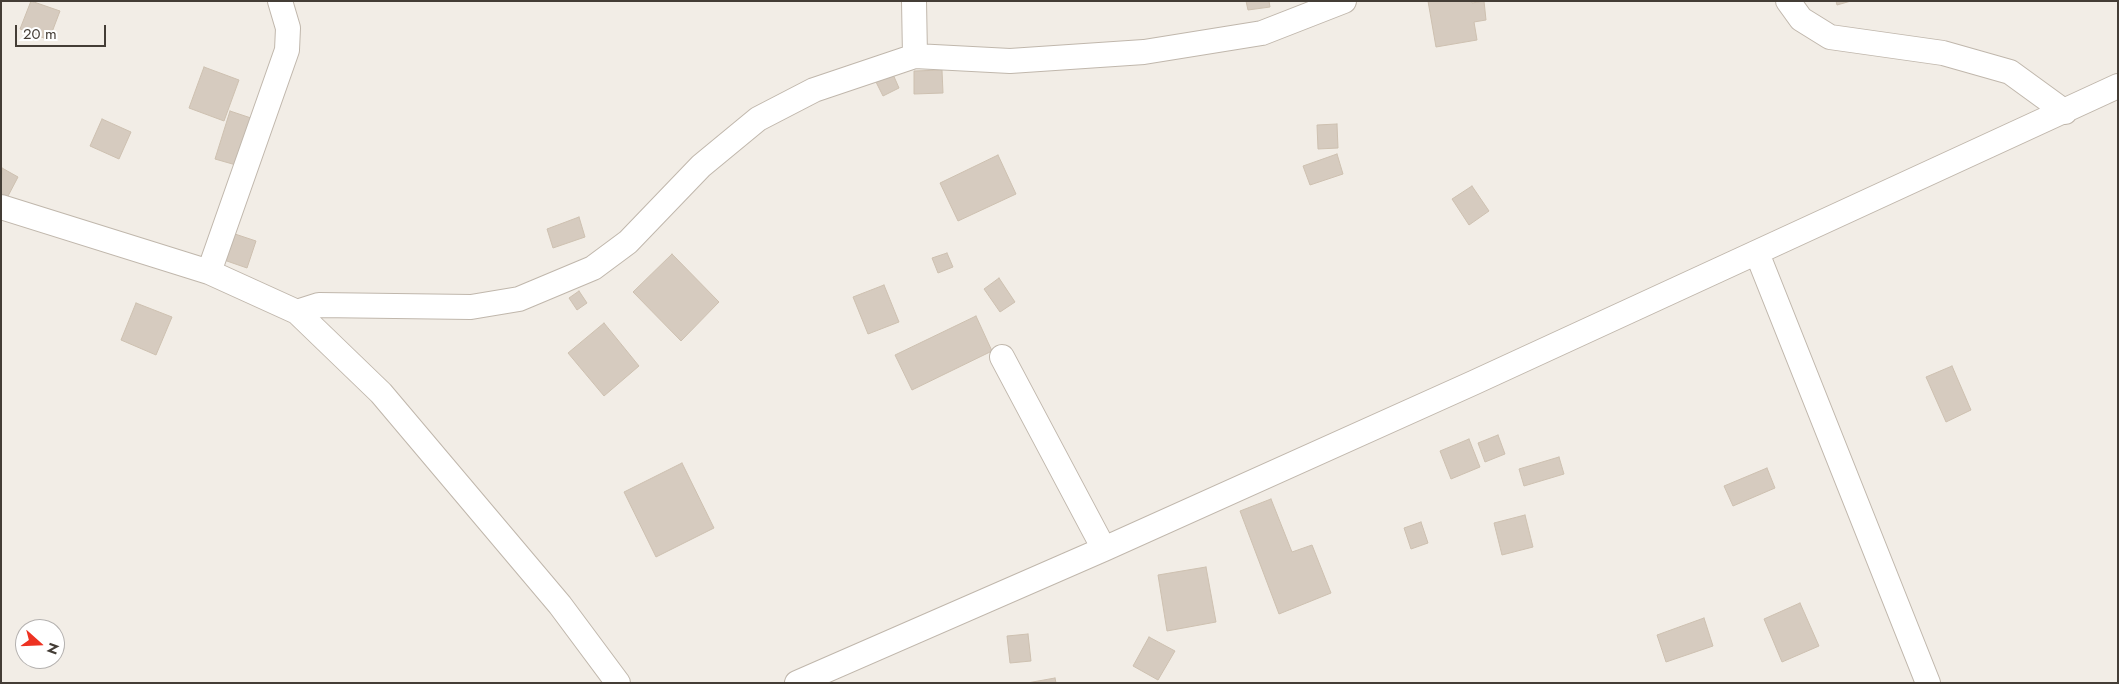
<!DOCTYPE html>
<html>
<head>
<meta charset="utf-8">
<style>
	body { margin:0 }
	#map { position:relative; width:2119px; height:684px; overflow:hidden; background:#f2ede6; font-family:Jost,sans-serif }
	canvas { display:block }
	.frame { position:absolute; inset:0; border:2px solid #443d36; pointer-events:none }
	.north { position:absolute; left:15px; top:619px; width:50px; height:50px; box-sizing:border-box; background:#fff; border:1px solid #b4b1af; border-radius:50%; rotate:110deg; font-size:14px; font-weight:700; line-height:20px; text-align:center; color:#443d36 }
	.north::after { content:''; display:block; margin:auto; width:18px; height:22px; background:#ed3222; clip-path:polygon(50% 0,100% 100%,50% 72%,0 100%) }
	.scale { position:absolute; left:15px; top:25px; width:91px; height:22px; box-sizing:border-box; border:2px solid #443d36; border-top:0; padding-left:6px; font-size:15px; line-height:18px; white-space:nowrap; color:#443d36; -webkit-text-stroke:4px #fff; paint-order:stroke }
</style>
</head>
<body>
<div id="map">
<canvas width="2119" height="684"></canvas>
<div class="frame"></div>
<div class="north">N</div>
<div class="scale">20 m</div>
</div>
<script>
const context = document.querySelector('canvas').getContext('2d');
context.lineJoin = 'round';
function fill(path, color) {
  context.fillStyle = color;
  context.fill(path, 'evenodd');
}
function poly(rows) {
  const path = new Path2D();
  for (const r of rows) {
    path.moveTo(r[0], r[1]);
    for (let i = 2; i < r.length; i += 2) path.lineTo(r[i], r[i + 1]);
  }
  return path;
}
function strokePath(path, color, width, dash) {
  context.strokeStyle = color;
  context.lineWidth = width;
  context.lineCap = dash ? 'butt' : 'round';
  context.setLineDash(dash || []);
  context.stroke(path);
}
const building = poly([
	[31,1,60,11,49,40,20,29,31,1],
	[1246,1,1269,1,1270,7,1248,10,1246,1],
	[1428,1,1472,1,1472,3,1484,1,1486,20,1474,22,1477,40,1436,47,1428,1],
	[1836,1,1851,1,1837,5,1836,1],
	[204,67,239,80,224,121,189,108,204,67],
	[942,70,943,93,914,94,914,71,942,70],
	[892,72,899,88,883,96,875,80,892,72],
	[230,111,251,118,236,165,215,159,230,111],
	[102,119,131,132,119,159,90,146,102,119],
	[1337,124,1338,148,1318,149,1317,125,1337,124],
	[1337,154,1343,174,1310,185,1303,166,1337,154],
	[998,155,1016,194,958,221,940,183,998,155],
	[2,168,18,177,7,198,1,194,2,168],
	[1472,186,1489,211,1469,225,1452,199,1472,186],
	[579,217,585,237,553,248,547,229,579,217],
	[232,233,256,241,247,268,224,260,232,233],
	[947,253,953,267,938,273,932,258,947,253],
	[672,254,719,302,681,341,633,292,672,254],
	[999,278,1015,302,1000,312,984,289,999,278],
	[884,285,899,322,868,334,853,297,884,285],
	[579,291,587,303,577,310,569,298,579,291],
	[136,303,172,317,156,355,121,340,136,303],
	[976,316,992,351,912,390,895,355,976,316],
	[604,323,639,366,604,396,568,353,604,323],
	[1952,366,1971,410,1946,422,1926,377,1952,366],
	[1498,435,1505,454,1485,462,1478,443,1498,435],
	[1469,439,1480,467,1451,479,1440,451,1469,439],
	[1559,457,1564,474,1524,486,1519,469,1559,457],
	[682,463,714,528,656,557,624,492,682,463],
	[1767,468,1775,488,1733,506,1724,486,1767,468],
	[1271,499,1292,552,1312,545,1331,593,1279,614,1240,511,1271,499],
	[1525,515,1533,547,1502,555,1494,523,1525,515],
	[1421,522,1428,543,1411,549,1404,528,1421,522],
	[1206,567,1216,622,1167,631,1158,575,1206,567],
	[1800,603,1819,646,1782,662,1764,619,1800,603],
	[1704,618,1713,646,1666,662,1657,635,1704,618],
	[1028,634,1031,661,1010,663,1007,636,1028,634],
	[1149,637,1175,651,1158,680,1133,666,1149,637],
	[1055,678,1056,683,1027,683,1055,678]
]);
const minor = poly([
	[914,1,915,56],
	[1788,1,1801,19,1830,37,1943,53,2010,72,2065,112],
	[1,207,209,272,297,312,381,393,560,605,618,683],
	[1757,253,1928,683],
	[209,272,287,50,288,28,280,1],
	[297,312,319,305,471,307,519,299,593,268,628,242,701,166,758,119,814,90,915,56,1010,61,1144,52,1262,33,1344,1],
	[1002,357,1104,549],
	[797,683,1104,549,1473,383,2118,86]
]);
fill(building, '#d6cbbf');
strokePath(building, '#cdc0b0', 1);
strokePath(minor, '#c0b7ac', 26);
strokePath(minor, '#fff', 24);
</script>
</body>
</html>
